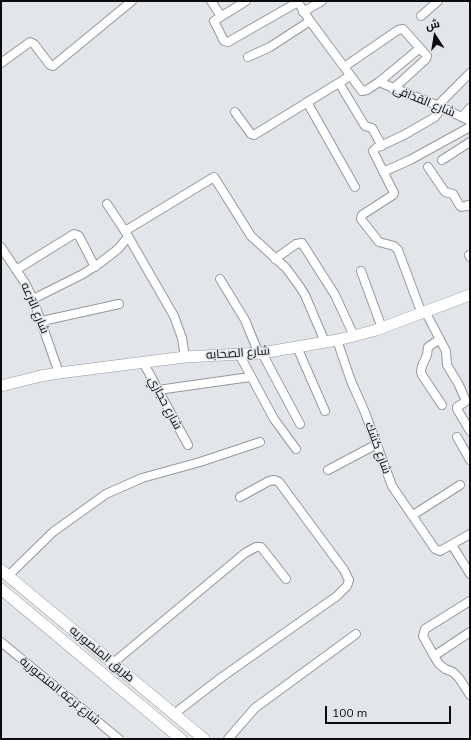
<!DOCTYPE html>
<html>
<head>
<meta charset="utf-8">
<style>
	body { margin:0 }
	#map { position:relative; width:471px; height:740px; overflow:hidden; background:#e2e5e9; font-family:Mulish,Cairo,sans-serif }
	canvas { display:block }
	.frame { position:absolute; inset:0; border:2px solid #0c0c0e; pointer-events:none }
	.north { position:absolute; left:415px; top:16px; width:40px; height:40px; -webkit-text-stroke:3px #e2e5e9; paint-order:stroke; rotate:348deg; font-size:11px; font-weight:700; line-height:16px; text-align:center; color:#0c0c0e }
	.north::after { content:''; display:block; margin:auto; width:14px; height:18px; background:#0c0c0e; clip-path:polygon(50% 0,100% 100%,50% 72%,0 100%) }
	.scale { position:absolute; left:325px; top:706px; width:126px; height:18px; box-sizing:border-box; border:2px solid #0c0c0e; border-top:0; padding-left:5px; font-size:12px; line-height:14px; white-space:nowrap; color:#0c0c0e; -webkit-text-stroke:3px #e2e5e9; paint-order:stroke }
</style>
</head>
<body>
<div id="map">
<canvas width="471" height="740"></canvas>
<div class="frame"></div>
<div class="north">ش</div>
<div class="scale">100 m</div>
</div>
<script>
const context = document.querySelector('canvas').getContext('2d');
context.lineJoin = 'round';
function poly(rows) {
  const path = new Path2D();
  for (const r of rows) {
    path.moveTo(r[0], r[1]);
    for (let i = 2; i < r.length; i += 2) path.lineTo(r[i], r[i + 1]);
  }
  return path;
}
function strokePath(path, color, width, dash) {
  context.strokeStyle = color;
  context.lineWidth = width;
  context.lineCap = dash ? 'butt' : 'round';
  context.setLineDash(dash || []);
  context.stroke(path);
}
function label(font, color, halo, rows, align = 'center') {
  context.font = font + ' Mulish,Cairo,sans-serif';
  context.lineWidth = 3;
  context.setLineDash([]);
  context.textBaseline = 'middle';
  context.strokeStyle = halo;
  context.fillStyle = color;
  for (const [text, x, y, turn = 0] of rows) {
    context.save();
    context.translate(x, y);
    context.rotate((+turn || 0) * Math.PI / 180);
    context.textAlign = isNaN(turn) ? turn : align;
    if (halo) context.strokeText(text, 0, 0);
    context.fillText(text, 0, 0);
    context.restore();
  }
}
const street = poly([
	[211,1,221,16],
	[246,1,214,21,224,41,228,42,298,2],
	[297,1,310,21,362,91,367,90,379,82,420,48],
	[303,12,322,1],
	[421,16,438,1],
	[248,57,270,47,310,21],
	[1,63,30,42,34,44,50,65,53,66,132,1],
	[344,67,398,30,403,29,427,56,426,59,393,89],
	[379,82,439,106,470,121],
	[339,83,365,126,372,128,382,146],
	[307,102,355,187],
	[235,112,251,134,254,135,350,76],
	[462,117,470,108],
	[442,160,470,142],
	[428,167,445,192,453,194,460,206,462,207,468,205,470,207],
	[383,172,410,160,470,127],
	[107,204,125,231,174,316,182,338,185,357],
	[125,231,214,177,251,236,286,268,300,287,305,295,325,342],
	[1,247,25,283,33,299,59,373],
	[469,255,470,257],
	[275,259,296,244,302,243,335,295,354,336],
	[16,270,74,234,79,236,95,267],
	[361,271,382,328],
	[220,279,245,320,259,354],
	[33,299,83,274,100,263,118,249,128,237],
	[426,313,446,351,447,365,459,385,465,399,465,402,457,407,457,409,470,431],
	[422,314,398,250,394,246,379,242,361,219,362,215,393,195,394,193,373,151,376,148,404,135,435,117,438,113,441,102,470,73],
	[42,321,119,304],
	[440,339,428,347,427,355,422,366,421,371,422,375,442,405],
	[337,340,351,381,364,410,392,486,435,549,440,551,442,550,470,534],
	[297,347,325,411],
	[262,353,300,424],
	[239,354,274,419,296,449],
	[143,362,188,445],
	[158,390,250,377],
	[457,437,470,460],
	[328,470,377,444],
	[413,515,460,485],
	[452,545,470,574],
	[8,576,53,532,106,494,142,478,200,462,260,442],
	[470,601,425,629,423,636,434,656,439,664,445,669,453,672,459,678,470,695],
	[1,642,119,739],
	[434,656,470,632],
	[113,663,245,553,256,547,261,547,286,579],
	[174,714,222,677,337,596,347,586,349,580,344,570,279,482,274,480,269,481,240,497],
	[228,739,255,708,356,634]
]);
const secondary = poly([
	[1,386,41,376,59,373,185,357,262,353,337,340,354,336,376,330,470,295],
	[1,570,204,739],
	[1,589,181,739]
]);
const streetNames = [
	["شارع القذافى",424,101,22],
	["شارع الترعه",35,308,67],
	["شارع الصحابه",238,353,-4],
	["شارع حجازي",165,403,62],
	["شارع كشك",378,448,70],
	["طريق المنصوريه",102,654,40],
	["شارع ترعة المنصورية",60,691,39]
];
strokePath(street, '#95989c', 10);
strokePath(secondary, '#95989c', 12);
strokePath(street, '#fff', 8);
strokePath(secondary, '#fff', 11);
label('12px', '#0c0c0e', '#e2e5e9', streetNames);
</script>
</body>
</html>
